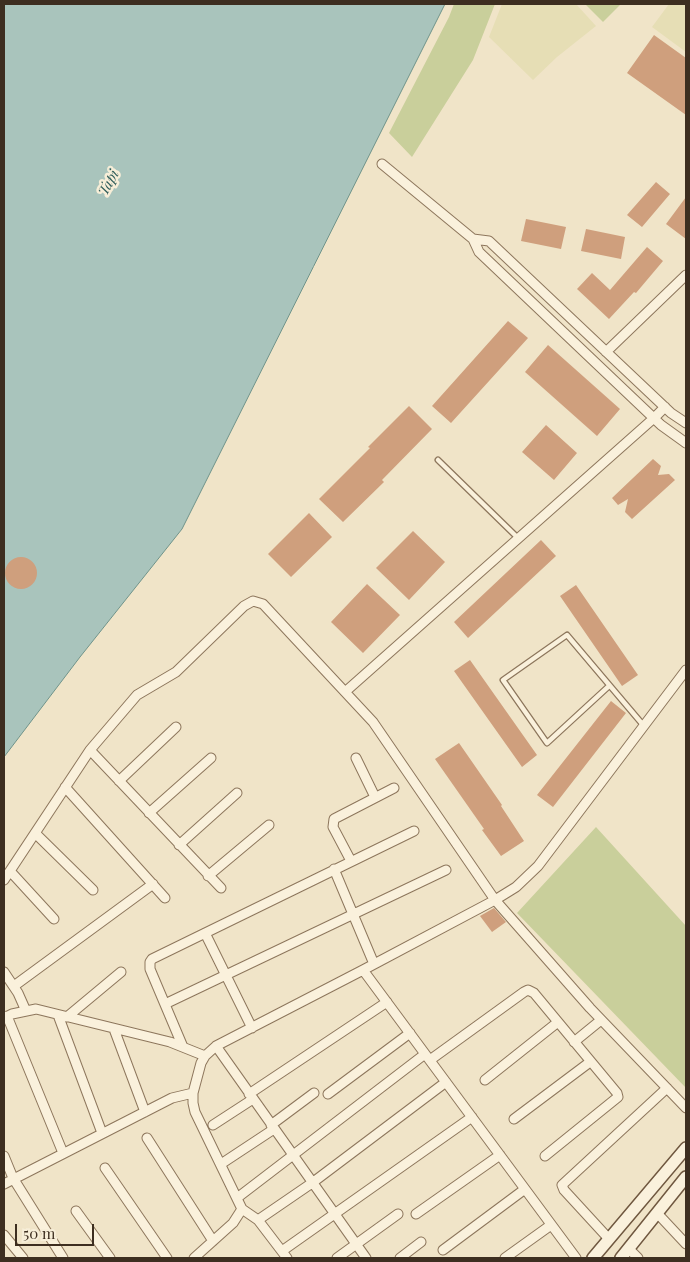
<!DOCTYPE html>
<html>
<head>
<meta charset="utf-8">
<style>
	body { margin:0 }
	#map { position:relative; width:690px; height:1262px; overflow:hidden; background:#f0e4c8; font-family:"Playfair Display",serif }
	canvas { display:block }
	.frame { position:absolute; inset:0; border:5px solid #3d2e20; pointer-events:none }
	.scale { position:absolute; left:15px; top:1224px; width:79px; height:22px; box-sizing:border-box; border:2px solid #3d2e20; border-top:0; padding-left:6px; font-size:15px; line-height:18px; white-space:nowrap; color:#3d2e20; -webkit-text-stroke:4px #f7eed8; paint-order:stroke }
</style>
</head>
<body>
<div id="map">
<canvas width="690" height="1262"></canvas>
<div class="frame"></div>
<div class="scale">50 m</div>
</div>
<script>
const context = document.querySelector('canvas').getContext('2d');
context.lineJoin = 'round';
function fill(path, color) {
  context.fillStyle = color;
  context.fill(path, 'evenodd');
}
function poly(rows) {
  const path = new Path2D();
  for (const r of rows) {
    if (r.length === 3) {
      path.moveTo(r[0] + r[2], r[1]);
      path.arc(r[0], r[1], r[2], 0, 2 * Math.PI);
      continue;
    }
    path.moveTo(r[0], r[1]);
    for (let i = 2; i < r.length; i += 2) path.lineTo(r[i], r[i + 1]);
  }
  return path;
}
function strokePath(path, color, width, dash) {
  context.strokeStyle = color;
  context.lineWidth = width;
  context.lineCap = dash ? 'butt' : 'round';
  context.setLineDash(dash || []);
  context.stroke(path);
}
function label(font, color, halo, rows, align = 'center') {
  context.font = font + ' "Playfair Display",serif';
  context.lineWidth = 5;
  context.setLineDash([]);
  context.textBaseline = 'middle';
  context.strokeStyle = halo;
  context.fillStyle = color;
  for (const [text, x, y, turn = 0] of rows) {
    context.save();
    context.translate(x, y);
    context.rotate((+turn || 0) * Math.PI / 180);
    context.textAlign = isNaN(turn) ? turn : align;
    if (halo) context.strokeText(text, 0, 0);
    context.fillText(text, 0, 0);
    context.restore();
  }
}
const farmland = poly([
	[502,4,576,4,596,26,557,57,533,80,489,37],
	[669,4,686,4,686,52,652,27]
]);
const green = poly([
	[454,4,495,4,473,60,412,157,389,133,449,17],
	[585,4,621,4,603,22],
	[596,827,686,926,686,1088,517,913]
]);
const water = poly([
	[4,4,445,4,182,529,80,657,4,757,4,4]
]);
const building = poly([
	[654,35,686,58,686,115,627,73],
	[656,182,670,194,642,227,627,215],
	[686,197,686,239,666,224],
	[526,219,566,227,561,249,521,241],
	[586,229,625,237,621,259,581,251],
	[647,247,663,261,636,293,634,292,609,319,577,289,592,273,610,290],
	[508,321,528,338,451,423,432,406],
	[548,345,620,409,597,436,525,372],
	[409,406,432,429,382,480,384,482,343,522,319,499,370,448,368,447],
	[546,425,577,453,554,480,522,452],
	[653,459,661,466,658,475,669,474,675,480,632,519,625,512,628,499,618,505,612,498],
	[309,513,332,537,291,577,268,554],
	[413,531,445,562,409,600,376,568],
	[541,540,556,556,468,638,454,622],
	[21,573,16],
	[367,584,400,615,363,653,331,622],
	[576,585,638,675,622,686,560,596],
	[470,660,537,755,522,767,454,671],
	[611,701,626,713,553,807,537,795],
	[459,743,502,805,501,806,524,841,501,856,482,830,484,829,435,759],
	[494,908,506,922,492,932,480,916]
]);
const lane = poly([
	[438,460,518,538],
	[609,686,547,743,503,680,567,635,644,726]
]);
const street = poly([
	[382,164,473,239,479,252,661,425,686,443],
	[473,239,489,241,671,413,686,423],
	[606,352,686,275],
	[345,692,654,418,665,407],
	[90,750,221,888],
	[356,758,375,797],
	[119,781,176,727],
	[65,787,165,898],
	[149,813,211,758],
	[35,833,93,890],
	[179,845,237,793],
	[351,861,333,827,334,819,394,788],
	[334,869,374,964],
	[10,871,54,919],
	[208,876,269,825],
	[4,880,90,750,137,695,176,672,244,606,253,601,263,604,373,722,495,900,590,1008,686,1108],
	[205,933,252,1028],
	[363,970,576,1258],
	[4,972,18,993,26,1011],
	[14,986,153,884],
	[165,1004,446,870],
	[58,1015,102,1133],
	[7,1016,63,1153],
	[67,1017,121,972],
	[4,1018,12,1014,36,1009,170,1042,205,1056],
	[114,1029,145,1112],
	[574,1042,601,1020],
	[216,1046,366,1258],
	[183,1047,150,969,150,962,152,959,414,831],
	[430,1060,524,992,528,990,534,993,617,1093,618,1097,545,1156],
	[485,1080,558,1022],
	[249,1094,387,1002],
	[328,1094,410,1033],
	[514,1119,590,1062],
	[213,1125,253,1099],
	[271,1125,314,1093],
	[147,1138,213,1241],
	[4,1156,13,1178,63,1258],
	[221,1164,274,1129],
	[105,1168,167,1258],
	[4,1184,172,1098,193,1093],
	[237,1198,425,1054],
	[242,1209,258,1220,287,1258],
	[76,1211,110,1258],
	[657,1213,686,1244],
	[416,1214,500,1155],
	[258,1220,312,1183,446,1082],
	[4,1235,23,1258],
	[609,1239,564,1190,562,1185,667,1088],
	[629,1249,638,1258],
	[443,1250,525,1189],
	[282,1251,472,1117],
	[194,1258,233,1223,242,1209,195,1112,193,1103,193,1093,201,1063,205,1056,216,1046,363,970,495,900,516,887,538,866,686,670],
	[337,1258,398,1214],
	[400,1258,421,1242],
	[505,1258,551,1225]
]);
const secondary = poly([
	[593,1258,686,1148],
	[621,1258,686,1177]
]);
const waterNames = [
	["Tapi",109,183,-61]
];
fill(farmland, '#e6deb5');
fill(green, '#c9cf9b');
fill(water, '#a9c4bc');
strokePath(water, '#6f938a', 1);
fill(building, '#cf9f7d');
strokePath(lane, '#8d765c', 7);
strokePath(street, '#8d765c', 11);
strokePath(secondary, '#6f573f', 14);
strokePath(lane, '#faf1dc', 4.5);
strokePath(street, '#faf1dc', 9);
strokePath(secondary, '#faf1dc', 11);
label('italic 14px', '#2f5d5a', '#f7eed8', waterNames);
</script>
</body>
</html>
